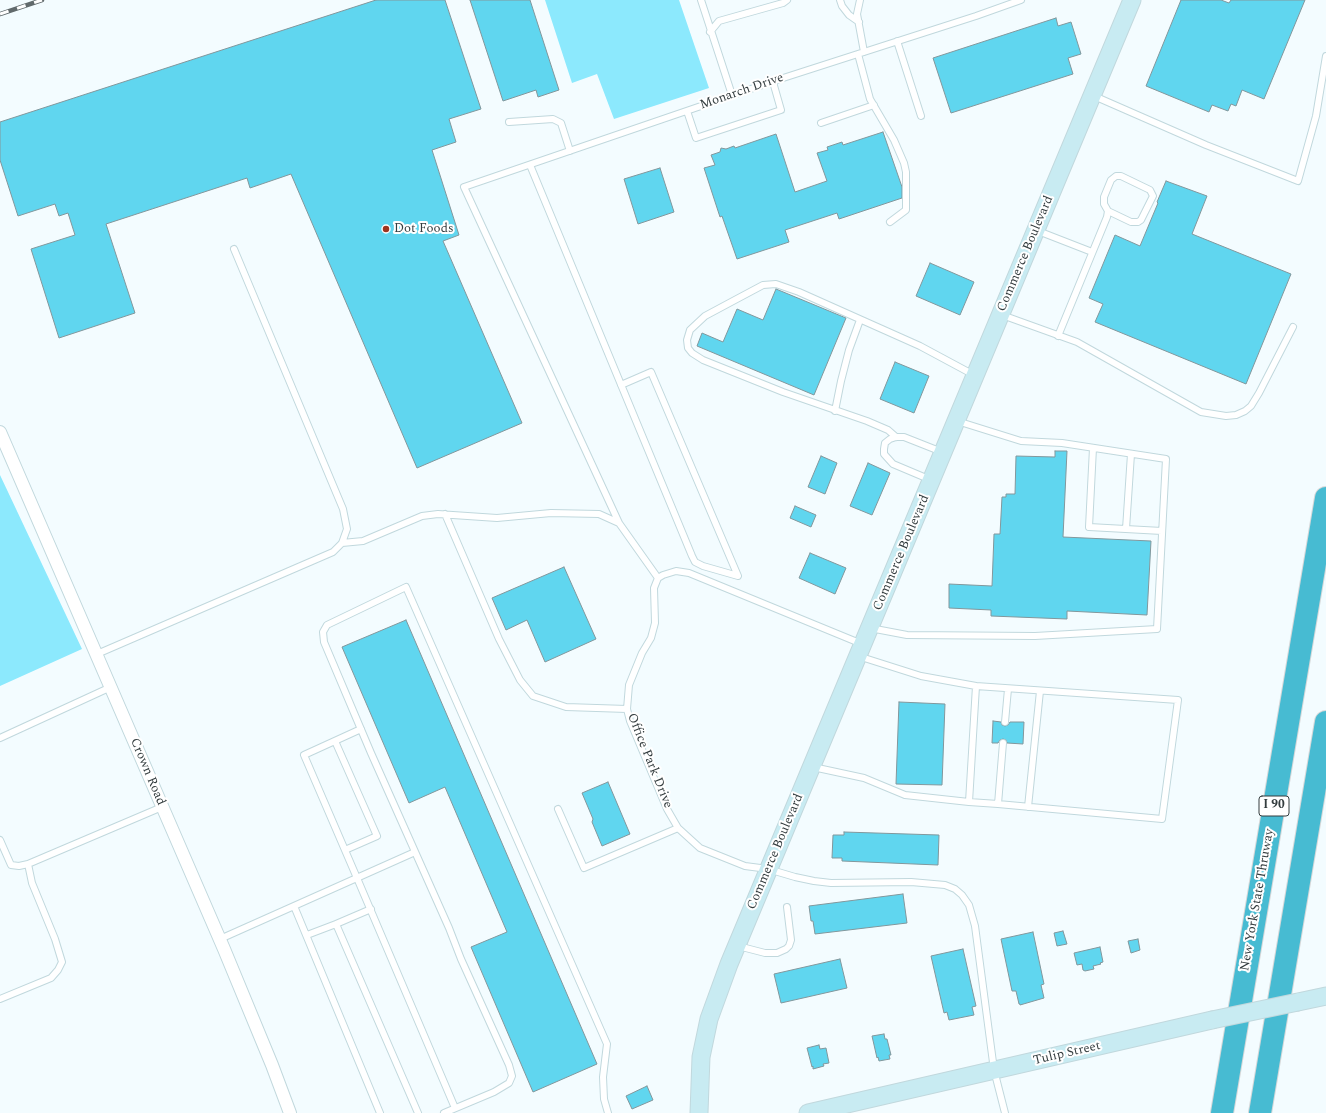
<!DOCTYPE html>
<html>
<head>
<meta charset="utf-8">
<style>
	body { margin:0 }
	canvas { display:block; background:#f3fcff }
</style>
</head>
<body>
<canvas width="1326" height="1113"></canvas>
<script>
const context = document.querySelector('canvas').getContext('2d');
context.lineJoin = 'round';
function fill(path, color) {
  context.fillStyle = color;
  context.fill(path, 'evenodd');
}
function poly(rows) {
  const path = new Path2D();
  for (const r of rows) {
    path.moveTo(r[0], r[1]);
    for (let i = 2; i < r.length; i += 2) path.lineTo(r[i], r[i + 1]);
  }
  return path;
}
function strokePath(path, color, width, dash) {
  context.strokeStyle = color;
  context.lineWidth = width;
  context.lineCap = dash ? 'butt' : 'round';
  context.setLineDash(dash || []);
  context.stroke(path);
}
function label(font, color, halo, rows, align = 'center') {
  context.font = font + ' Spectral,serif';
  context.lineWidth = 4;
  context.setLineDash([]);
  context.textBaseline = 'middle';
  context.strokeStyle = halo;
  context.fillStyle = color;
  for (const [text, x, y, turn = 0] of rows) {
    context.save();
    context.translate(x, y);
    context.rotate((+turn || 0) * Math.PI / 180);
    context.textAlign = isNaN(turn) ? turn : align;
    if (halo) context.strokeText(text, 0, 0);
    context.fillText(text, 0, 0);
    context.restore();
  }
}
const green = poly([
	[545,0,679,0,709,88,614,119,597,74,572,83],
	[0,475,82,649,0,686]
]);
const building = poly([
	[376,0,445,0,481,109,449,119,456,142,432,150,459,235,443,241,522,423,417,468,291,174,250,188,247,178,106,224,135,313,59,338,31,249,75,235,68,213,59,216,55,204,18,216,0,160,0,122,376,0],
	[470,0,530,0,559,90,538,97,536,90,503,101,470,0],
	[1181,0,1221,0,1229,3,1231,0,1305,0,1264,99,1242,90,1236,106,1231,104,1228,111,1212,105,1209,112,1146,86,1181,0],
	[1056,18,1058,26,1071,22,1081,54,1068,58,1073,74,951,113,933,58,1056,18],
	[883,132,902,187,902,198,839,219,837,213,785,230,789,242,737,259,722,216,720,217,704,168,715,165,711,155,720,152,721,148,726,149,734,146,735,148,776,134,795,192,827,181,817,153,828,150,827,147,842,142,843,145,883,132],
	[660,168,674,212,638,224,624,179,660,168],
	[1166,181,1207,196,1192,234,1291,274,1246,384,1095,322,1103,304,1089,298,1115,235,1140,246,1158,203,1157,202,1166,181],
	[930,263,974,282,960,315,916,296,930,263],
	[776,289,846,318,814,395,697,346,702,333,723,342,737,309,763,320,776,289],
	[895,362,929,376,914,413,880,399,895,362],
	[1055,451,1067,451,1063,537,1151,541,1147,615,1067,611,1067,619,991,616,991,610,949,608,949,584,992,586,994,534,1000,534,1002,497,1006,497,1006,494,1015,494,1016,456,1055,457,1055,451],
	[821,456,837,463,825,494,808,487,821,456],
	[868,463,890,473,872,515,850,506,868,463],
	[795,506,816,515,811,527,790,518,795,506],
	[810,553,846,568,835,594,799,578,810,553],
	[564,567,596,639,545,662,527,620,506,630,492,598,564,567],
	[406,620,597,1064,533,1092,471,947,507,932,445,787,409,803,342,647,406,620],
	[899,702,945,704,942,785,896,784,899,702],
	[993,721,1001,722,1002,725,1005,726,1008,725,1010,722,1024,722,1023,744,1007,743,1006,740,1003,739,1000,740,998,743,992,743,993,721],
	[608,782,630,834,602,846,592,822,593,819,582,793,608,782],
	[844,832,939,835,938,865,842,861,842,858,832,858,833,835,844,835,844,832],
	[903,894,907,923,815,934,813,921,811,921,809,906,903,894],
	[1063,931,1067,944,1057,946,1054,933,1063,931],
	[1033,932,1044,984,1041,985,1044,998,1020,1005,1020,1004,1019,1004,1016,991,1012,991,1001,939,1033,932],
	[1138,939,1140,950,1131,953,1128,941,1138,939],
	[1100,947,1103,962,1100,963,1101,964,1093,966,1094,969,1085,971,1083,970,1082,964,1077,965,1074,953,1100,947],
	[963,949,976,1006,972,1007,974,1015,949,1020,947,1012,944,1013,931,956,963,949],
	[840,959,847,988,781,1003,774,974,840,959],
	[884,1034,885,1039,887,1039,891,1055,889,1055,890,1059,879,1061,878,1057,877,1058,872,1036,884,1034],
	[819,1045,820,1049,826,1048,829,1063,823,1064,824,1066,813,1069,813,1066,812,1067,807,1048,819,1045],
	[647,1086,653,1100,632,1109,626,1096,647,1086]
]);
const lane = poly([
	[701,0,732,95],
	[840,0,842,6,849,15,859,22],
	[860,0,857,14,864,52],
	[710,32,719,21,783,3,787,0],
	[897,41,921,116],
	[858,54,870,99,894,140,904,163,906,172,906,210,890,222],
	[1094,96,1206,145,1298,181,1316,116,1326,56],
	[687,111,696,138,781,110,773,82],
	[509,122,553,119,561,123,570,151],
	[821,123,874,105],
	[530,165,692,556,695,562,703,566,738,576,651,372,621,385],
	[1038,231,1092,252],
	[1002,315,1077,342,1201,412,1226,416,1236,415,1245,411,1251,406,1259,393,1293,327],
	[1058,336,1107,217,1108,211,1104,204,1104,197,1111,180,1116,176,1121,176,1150,190,1153,196,1141,220,1138,222,1131,222,1108,211],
	[835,411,841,381,849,350,860,320],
	[896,437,888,430,867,421,783,392,703,360,692,353,688,348,687,340,690,330,705,316,733,301,763,285,776,284,799,292,920,346,974,375],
	[1093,448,1089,527,1162,531],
	[931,480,893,464,884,454,884,449,885,443,890,439,896,437,904,437,942,452],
	[445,514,499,639,520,680,533,696,566,707,627,709],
	[619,523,464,187,780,79,976,16,1021,0],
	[1126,529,1131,454],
	[342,543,363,541,422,516,438,514,497,518,551,513,599,514,619,523,658,578],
	[870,628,907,635,1035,636,1157,629,1166,459,1062,443,1021,441,957,421],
	[862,644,689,573,676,571,663,575,658,578,654,588,655,623,651,638,642,653,629,685,627,709,630,721,667,809,678,828,700,848,745,866,768,869,795,877,814,881,831,883,911,882,945,885,955,889,962,895,969,905,975,926,994,1070,1005,1113],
	[97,654,333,552,342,543,347,529,343,509,234,249],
	[1005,722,1008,689],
	[361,729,304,755,357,878,455,1108],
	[0,738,111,687],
	[335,741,377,836,345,850],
	[813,767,864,778,905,795,969,802,976,686,921,676,858,656],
	[969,802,998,804,1162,819,1178,700,976,686],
	[998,804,1003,743],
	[1028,807,1040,691],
	[558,809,584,868,678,828],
	[0,840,11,865,19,866,28,864,162,807],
	[294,906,415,852],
	[336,924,371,909],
	[307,935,336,924,418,1113],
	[220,939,294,906,380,1113],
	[738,946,765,953,777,953,786,949,789,946,791,940,787,907],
	[0,999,51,978,58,970,62,962,55,939,32,883,28,864],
	[444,1113,494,1092,509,1083,512,1076,509,1065,461,959,449,928,371,753,324,642,323,632,327,625,406,587,607,1044,603,1077,604,1099,608,1113]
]);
const street = poly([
	[0,432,224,949,272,1065,290,1113]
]);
const secondary = poly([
	[1298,1002,1326,996],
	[699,1113,701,1057,709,1019,729,964,1132,0],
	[808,1113,1212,1020]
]);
const highway = poly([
	[1222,1113,1326,498],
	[1260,1113,1326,722]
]);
const rail = poly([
	[0,14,42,0]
]);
const secondaryBridge = poly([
	[1212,1020,1298,1002]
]);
const markers = [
	[386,229,4,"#9d341f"]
];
const shields = [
	[1274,806,30]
];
const shieldNames = [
	["I 90",1274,806]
];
const streetNames = [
	["Monarch Drive",742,92,-19],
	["Commerce Boulevard",1026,254,-67],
	["Commerce Boulevard",902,553,-67],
	["Office Park Drive",649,761,68],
	["Crown Road",147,772,67],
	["Commerce Boulevard",776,852,-67],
	["New York State Thruway",1258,900,-80],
	["Tulip Street",1067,1054,-13]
];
const poiNames = [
	["Dot Foods",394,229]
];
fill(green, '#8ce9fd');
fill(building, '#60d6ef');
strokePath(building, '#82979c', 1);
strokePath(lane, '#c1d8dd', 8);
strokePath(street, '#c1d8dd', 14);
strokePath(secondary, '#c1d8dd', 19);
strokePath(highway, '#d6d8d9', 24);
strokePath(lane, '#fff', 6);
strokePath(street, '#fff', 12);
strokePath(secondary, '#c8ebf2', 17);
strokePath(highway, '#47bbd2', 22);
strokePath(rail, '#616a6c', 4.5);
strokePath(rail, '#fff', 3, [9]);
strokePath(secondaryBridge, '#c1d8dd', 19, []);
strokePath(secondaryBridge, '#c8ebf2', 17);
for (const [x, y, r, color] of markers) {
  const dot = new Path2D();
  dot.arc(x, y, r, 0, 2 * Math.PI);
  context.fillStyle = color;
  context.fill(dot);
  strokePath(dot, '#fff', 1.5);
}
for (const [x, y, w] of shields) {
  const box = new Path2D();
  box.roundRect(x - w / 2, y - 10, w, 20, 3);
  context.fillStyle = '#fff';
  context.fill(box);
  strokePath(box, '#343d3f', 1);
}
label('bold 12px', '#343d3f', null, shieldNames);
label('13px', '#343d3f', '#fff', streetNames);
label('13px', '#343d3f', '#fff', poiNames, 'left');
</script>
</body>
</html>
